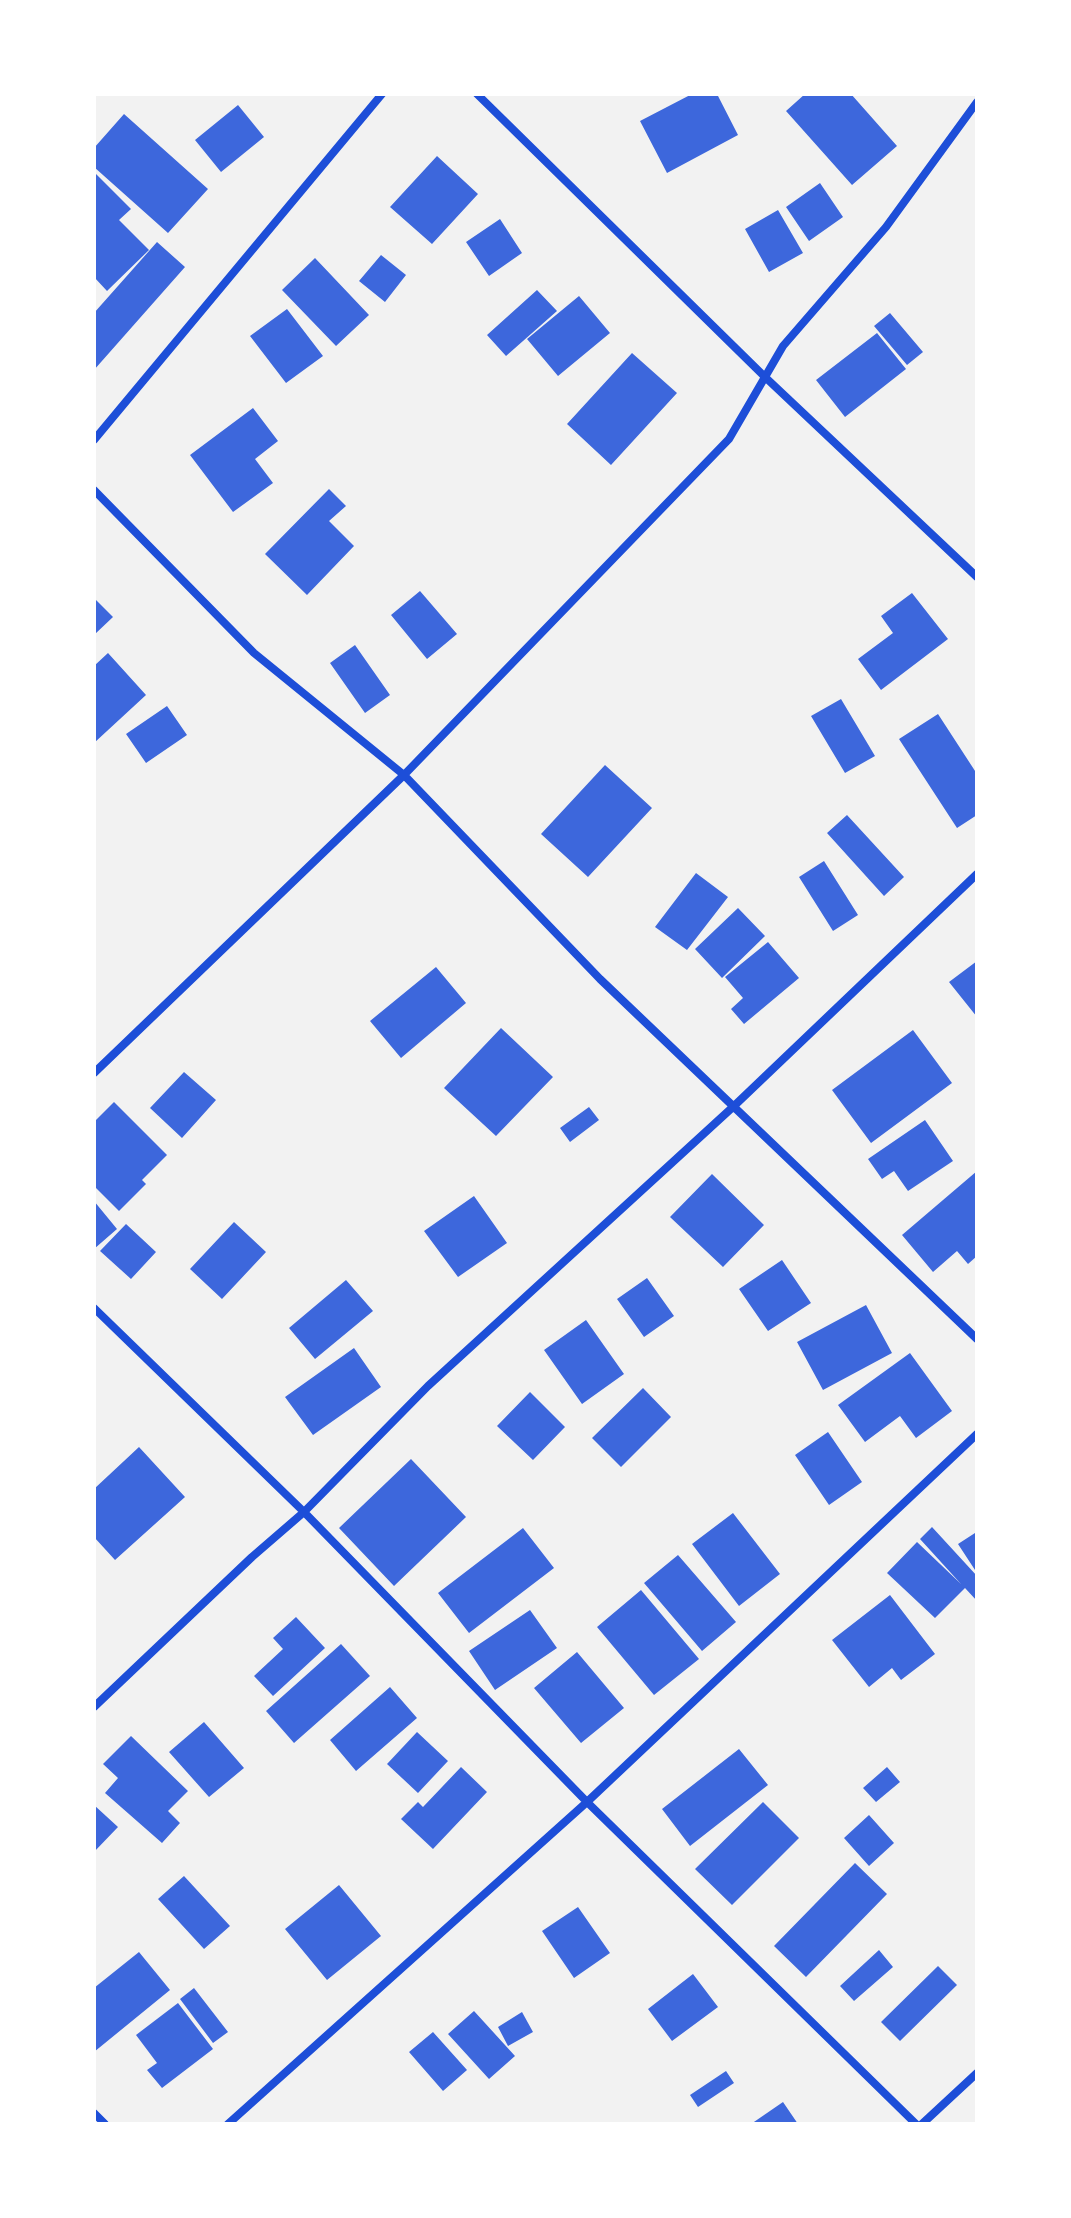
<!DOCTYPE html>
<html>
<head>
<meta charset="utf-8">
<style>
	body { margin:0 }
	#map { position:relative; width:1071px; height:2218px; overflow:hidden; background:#f2f2f2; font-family:"Source Sans 3",sans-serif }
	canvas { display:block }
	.frame { position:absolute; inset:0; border:96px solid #fff; pointer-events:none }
</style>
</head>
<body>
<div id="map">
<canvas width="1071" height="2218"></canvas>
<div class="frame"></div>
</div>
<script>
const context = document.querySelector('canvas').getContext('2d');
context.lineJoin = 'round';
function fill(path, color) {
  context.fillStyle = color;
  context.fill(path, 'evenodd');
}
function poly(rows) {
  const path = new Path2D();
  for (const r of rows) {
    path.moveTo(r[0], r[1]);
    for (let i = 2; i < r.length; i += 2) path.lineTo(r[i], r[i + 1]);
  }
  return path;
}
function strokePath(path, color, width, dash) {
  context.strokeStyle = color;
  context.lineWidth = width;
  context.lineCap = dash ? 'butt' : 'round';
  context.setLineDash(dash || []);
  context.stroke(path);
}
const building = poly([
	[692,94,717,94,738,135,667,173,640,121],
	[805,94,851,94,897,146,852,185,786,111],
	[238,105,264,137,221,172,195,140],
	[124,114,208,189,168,233,94,167,94,148],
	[437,156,478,194,432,244,390,207],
	[94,172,131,209,119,220,149,250,107,291,94,277,94,211,96,209],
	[820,183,843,217,809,241,786,207],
	[778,210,803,253,769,272,745,229],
	[500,219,522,253,489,276,466,242],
	[157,242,185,267,94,370,94,313],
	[381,255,406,275,385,302,359,281],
	[315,258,369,315,336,346,282,290],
	[537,290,557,311,506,356,487,335],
	[579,296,610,333,558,376,527,339],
	[287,309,323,356,286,383,250,336],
	[890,313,923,352,907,365,874,326],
	[877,333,906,369,845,417,816,380],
	[632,353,677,393,611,465,567,424],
	[253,408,278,441,255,459,273,483,233,512,190,455],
	[329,489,346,506,329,521,354,546,307,595,265,554],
	[420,591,457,634,427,659,391,615],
	[912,593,948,639,881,690,858,659,893,633,881,616],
	[94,598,113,617,94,635],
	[355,645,390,695,365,713,330,663],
	[108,653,146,695,94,743,94,666],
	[841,699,875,756,845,773,811,716],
	[167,706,187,735,146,763,126,734],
	[938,714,977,774,977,815,957,828,899,739],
	[605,765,652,808,588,877,541,834],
	[847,815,904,877,884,896,827,833],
	[824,861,858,915,833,931,799,877],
	[696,873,728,897,687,950,655,927],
	[738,908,765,936,722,978,695,949],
	[768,942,799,978,744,1024,731,1009,743,998,725,977],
	[977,961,977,1017,949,982],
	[436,967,466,1003,401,1058,370,1021],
	[501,1028,553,1077,496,1136,444,1088],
	[913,1030,952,1083,871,1143,832,1090],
	[184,1072,216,1100,182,1138,150,1108],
	[114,1102,167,1155,142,1180,146,1184,119,1211,94,1186,94,1122],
	[589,1107,599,1120,570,1142,560,1128],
	[925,1120,953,1161,908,1191,894,1171,882,1179,868,1159],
	[977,1171,977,1256,968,1264,957,1251,933,1272,902,1235],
	[712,1174,764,1225,723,1267,670,1217],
	[474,1196,507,1243,458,1277,424,1231],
	[94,1201,117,1229,94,1249],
	[234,1222,266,1252,222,1299,190,1269],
	[126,1224,156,1252,131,1279,100,1251],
	[782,1260,811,1303,768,1331,739,1289],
	[647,1278,674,1316,644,1337,617,1299],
	[346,1280,373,1311,315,1359,289,1328],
	[866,1305,892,1353,823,1390,797,1342],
	[586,1320,624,1374,582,1404,544,1350],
	[354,1348,381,1387,313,1435,285,1397],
	[910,1353,952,1411,916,1438,900,1416,865,1442,838,1405],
	[643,1388,671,1417,621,1467,592,1438],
	[530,1392,565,1427,533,1460,497,1426],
	[828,1432,862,1482,829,1505,795,1455],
	[139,1447,185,1497,115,1560,94,1537,94,1489],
	[411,1459,466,1517,394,1586,339,1528],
	[733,1513,780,1574,739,1606,692,1544],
	[932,1527,977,1576,977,1601,965,1588,935,1618,887,1573,917,1542,961,1584,920,1539],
	[523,1528,554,1568,469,1633,438,1593],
	[975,1533,977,1569,975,1570,958,1544],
	[678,1555,736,1622,702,1651,644,1583],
	[641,1590,699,1659,654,1695,597,1627],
	[890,1595,935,1654,901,1680,892,1668,869,1687,832,1640],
	[530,1610,557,1648,495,1690,469,1651],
	[296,1617,325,1648,273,1696,254,1676,283,1649,273,1638],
	[341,1644,370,1676,294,1743,266,1711],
	[577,1652,624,1708,581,1743,534,1688],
	[390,1687,417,1718,356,1771,330,1740],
	[204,1722,244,1768,209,1797,169,1752],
	[417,1732,448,1761,418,1793,387,1764],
	[131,1736,188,1791,168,1811,180,1823,162,1843,105,1793,118,1778,103,1764],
	[739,1749,768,1785,690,1846,662,1809],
	[461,1767,487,1792,433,1849,401,1819,418,1802,423,1807],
	[887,1767,900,1782,876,1802,863,1788],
	[763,1802,799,1838,732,1905,695,1869],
	[94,1805,118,1827,94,1852],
	[869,1815,894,1843,869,1866,844,1838],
	[855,1863,887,1894,806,1977,774,1946],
	[184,1876,230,1926,204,1949,158,1899],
	[339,1885,381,1936,327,1980,285,1929],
	[578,1907,610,1953,574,1978,542,1931],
	[879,1950,893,1967,854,2001,840,1986],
	[139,1952,170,1990,94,2052,94,1988],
	[938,1966,957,1985,900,2041,881,2022],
	[693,1974,718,2007,672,2041,648,2009],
	[194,1988,228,2032,213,2043,180,1999],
	[178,2003,213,2049,162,2088,147,2070,157,2063,136,2035],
	[474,2011,515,2056,489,2079,448,2034],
	[522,2012,533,2032,508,2046,498,2027],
	[433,2032,467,2070,443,2091,409,2052],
	[726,2071,734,2083,698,2107,690,2095],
	[783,2102,798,2124,751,2124]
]);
const minor = poly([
	[477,94,765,377,977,577],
	[94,440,382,94],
	[94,490,254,653,404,775,600,979,977,1339],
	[94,1073,404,775,729,439,783,346,886,227,977,102],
	[94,1308,304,1512,587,1802,916,2124],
	[94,1707,252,1557,304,1512,428,1386,734,1106,977,874],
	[94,2113,105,2124],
	[228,2124,587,1802,977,1434],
	[922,2124,977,2073]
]);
fill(building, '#3d67dc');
strokePath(minor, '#1d4ed8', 8);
</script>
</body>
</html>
